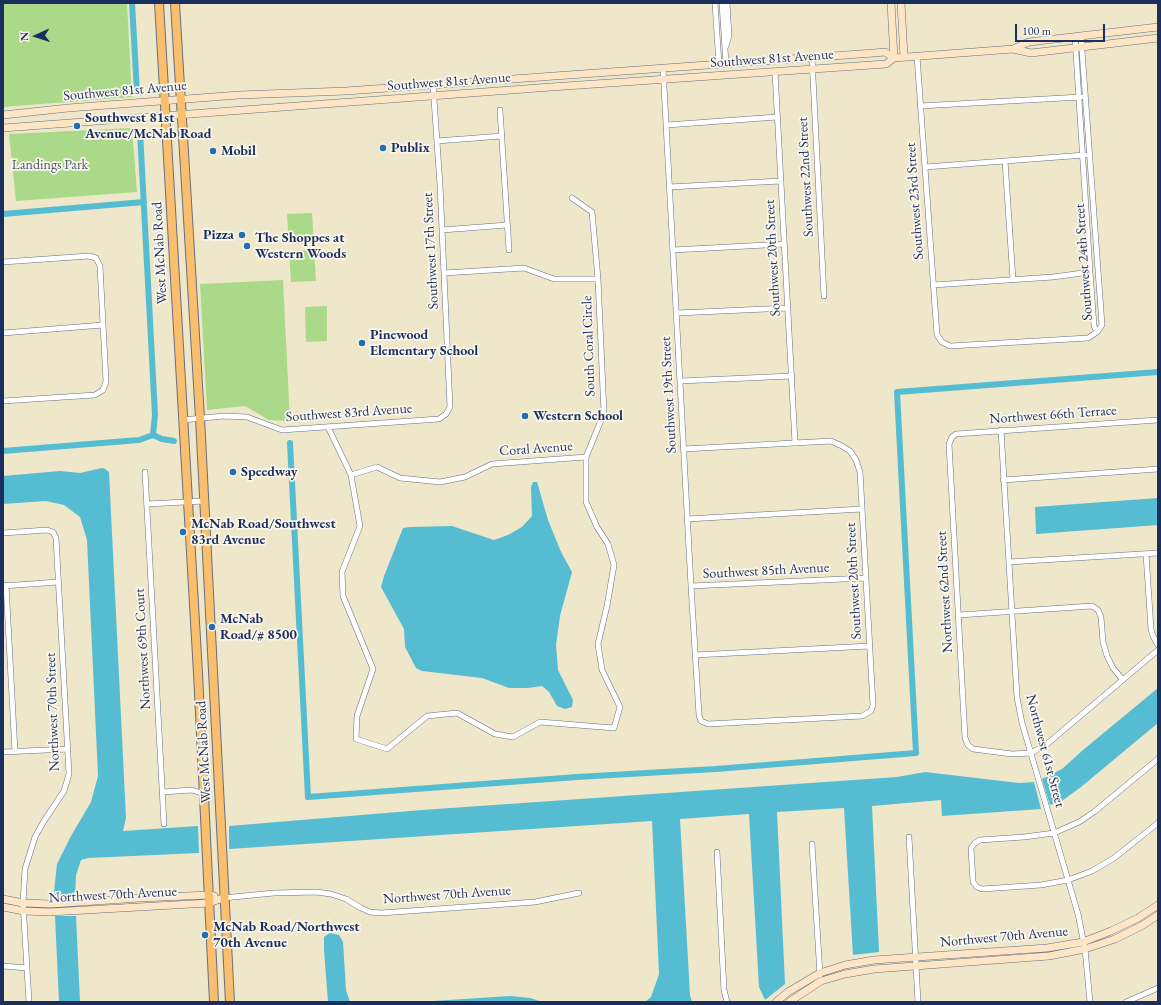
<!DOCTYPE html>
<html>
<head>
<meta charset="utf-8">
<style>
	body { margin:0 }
	#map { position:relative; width:1161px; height:1005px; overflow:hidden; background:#eee7ca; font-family:"EB Garamond",serif }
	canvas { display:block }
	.frame { position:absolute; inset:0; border:4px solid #1b2f5e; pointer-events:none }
	.north { position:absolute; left:16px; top:16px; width:40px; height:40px; -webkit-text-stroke:3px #fbf7ec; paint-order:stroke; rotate:267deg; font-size:11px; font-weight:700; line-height:16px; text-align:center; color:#1b2f5e }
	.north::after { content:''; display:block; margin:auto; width:14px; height:18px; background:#1b2f5e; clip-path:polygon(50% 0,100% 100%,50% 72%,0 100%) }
	.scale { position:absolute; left:1015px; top:24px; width:90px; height:18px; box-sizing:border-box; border:2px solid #1b2f5e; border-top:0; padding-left:5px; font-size:12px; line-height:14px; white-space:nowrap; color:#1b2f5e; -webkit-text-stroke:3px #fbf7ec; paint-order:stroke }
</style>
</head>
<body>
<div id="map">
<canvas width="1161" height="1005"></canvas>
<div class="frame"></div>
<div class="north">N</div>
<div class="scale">100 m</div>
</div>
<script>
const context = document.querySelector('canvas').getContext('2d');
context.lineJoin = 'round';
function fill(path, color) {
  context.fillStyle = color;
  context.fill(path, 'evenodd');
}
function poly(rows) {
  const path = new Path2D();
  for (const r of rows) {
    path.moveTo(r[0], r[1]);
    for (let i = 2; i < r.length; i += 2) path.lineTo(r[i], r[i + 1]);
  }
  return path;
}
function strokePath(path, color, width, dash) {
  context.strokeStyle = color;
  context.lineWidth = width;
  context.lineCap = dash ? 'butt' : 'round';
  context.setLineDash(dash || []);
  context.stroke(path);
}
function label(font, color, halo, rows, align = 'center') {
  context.font = font + ' "EB Garamond",serif';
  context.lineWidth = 3.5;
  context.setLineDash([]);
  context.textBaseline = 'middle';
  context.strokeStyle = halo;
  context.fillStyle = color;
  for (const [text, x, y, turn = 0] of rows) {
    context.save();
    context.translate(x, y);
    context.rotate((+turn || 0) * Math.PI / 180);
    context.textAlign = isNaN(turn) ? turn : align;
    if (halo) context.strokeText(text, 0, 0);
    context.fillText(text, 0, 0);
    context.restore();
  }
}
const green = poly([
	[3,3,127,3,132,97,3,107],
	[132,128,137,192,16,201,9,134],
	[312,213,314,243,289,244,287,214],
	[314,250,316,281,291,282,289,251],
	[283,280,290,421,269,420,245,406,207,410,200,284],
	[327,306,327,341,306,342,305,307]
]);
const water = poly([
	[102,468,105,469,109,472,126,818,123,831,198,826,199,853,88,858,81,860,76,875,75,899,55,899,54,892,57,864,71,836,91,802,98,776,87,540,80,517,64,505,46,501,3,504,3,476,60,471,80,473],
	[533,482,537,482,548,520,561,552,572,572,560,616,556,645,558,670,573,700,572,707,565,709,557,706,549,692,542,686,528,688,509,688,482,678,422,671,416,668,405,647,404,629,381,587,384,576,403,528,410,527,452,526,494,540,508,535,522,527,532,516,531,487],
	[1158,498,1158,525,1036,534,1035,507],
	[1158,688,1158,723,1081,787,1063,800,1050,805,1042,779,1062,769,1083,750],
	[925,772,1019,783,1034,782,1041,809,942,816,941,800,872,806,879,952,853,955,844,808,777,812,785,984,765,1000,759,987,749,814,680,819,690,995,692,1002,645,1002,651,997,659,974,652,821,229,849,229,826,422,810,897,777],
	[55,916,76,916,80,1002,59,1002],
	[330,933,339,935,343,942,346,990,350,1002,328,1002,324,950,324,937],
	[510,996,530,998,543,1002,418,1002]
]);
const canal = poly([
	[132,3,137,92],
	[3,214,144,202],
	[153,435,162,439,174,441],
	[290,443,308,797,577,777,716,769,916,753,897,392,1158,372],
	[3,451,139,440,153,435,155,415,140,132]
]);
const street = poly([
	[715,3,719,65],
	[722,3,726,64],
	[1075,37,1090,272,1094,326,1097,332],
	[726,46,729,36,727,3],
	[917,56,937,335,942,342,950,346,1088,338,1097,332,1102,325,1081,37],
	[812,58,824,296],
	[663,68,691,586,699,715,701,721,708,724,862,716,871,711,873,705,860,472,856,460,850,451,842,446,831,441,684,449],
	[775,72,795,443],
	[920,106,1081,97],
	[500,110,509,250],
	[667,125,777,117],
	[437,141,502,136],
	[1005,161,1013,280],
	[925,167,1085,155],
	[669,187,781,181],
	[442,230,507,225],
	[673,250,784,244],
	[3,262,89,256,96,258,100,266,106,382,103,390,95,395,3,401],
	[444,273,524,268,554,279,598,279],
	[933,285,1053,277,1090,272],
	[677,313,788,308],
	[3,333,103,325],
	[680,381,792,376],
	[182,420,224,416,247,417,282,430,439,419,446,414,450,407,440,185,433,85],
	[1158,420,956,434,952,437,949,444,965,738,968,745,973,749,1012,754,1031,753,1047,744,1158,650],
	[328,427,351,475,360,526,342,572,343,596,373,669,357,716,356,739,387,749,427,716,457,713,495,734,513,737,540,722,614,728,620,707,602,670,598,644,607,606,614,565,608,544,597,527,586,502,586,457,604,413,598,279,592,212,572,198],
	[1001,430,1017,697,1022,723,1078,914,1085,949,1090,1002],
	[145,472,164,824],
	[351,475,377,467,400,478,440,482,465,477,492,464,586,457],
	[1003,480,1158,469],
	[147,504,204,501],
	[687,519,862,509],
	[3,533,47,530,53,532,56,538,69,774,64,791,44,821,35,837,25,869,23,903,29,1002],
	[1146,554,1151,629,1153,636,1158,645],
	[1009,562,1158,553],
	[6,585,15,752],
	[3,586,58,582],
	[691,586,866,578],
	[959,615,1092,606,1098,610,1101,617,1103,642,1107,656,1113,668,1123,680],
	[695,655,870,646],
	[3,752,68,749],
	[1158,759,1094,812,1079,822,1054,833,1024,837,980,840,975,843,971,848,973,882,977,887,982,889,1041,885,1068,880,1092,871,1114,858,1158,823],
	[163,792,192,790,204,794],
	[909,837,918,1002],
	[812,844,820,975],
	[717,852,724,990,727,1002],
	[223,898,274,893,316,892,331,894,346,899,361,908,370,912,381,913,535,902,579,893],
	[3,966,27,968],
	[1126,1002,1158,988]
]);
const secondary = poly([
	[891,3,894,58],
	[901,3,904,57],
	[1013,49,1029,42,1158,27],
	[3,115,68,108,239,95,346,91,874,53,885,52,894,58,1013,49,1031,53,1158,38],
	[3,128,551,87,886,64,894,58],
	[3,899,23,903,51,904,140,898,209,895,214,896],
	[3,907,24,911,50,912,209,903,223,898],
	[776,1002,788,992,820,973,845,965,874,960,1047,948,1083,942,1111,931,1138,918,1158,905],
	[789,1002,821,981,845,974,874,969,1049,956,1085,949,1115,939,1143,925,1158,915]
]);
const primary = poly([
	[159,3,198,673,214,1002],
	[175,3,200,418,230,1002]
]);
const markers = [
	[77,126,4,"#1f6fb2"],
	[383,148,4,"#1f6fb2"],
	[213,151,4,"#1f6fb2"],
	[242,235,4,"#1f6fb2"],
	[247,246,4,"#1f6fb2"],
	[362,343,4,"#1f6fb2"],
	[525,416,4,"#1f6fb2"],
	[233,472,4,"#1f6fb2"],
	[183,532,4,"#1f6fb2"],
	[212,627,4,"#1f6fb2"],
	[205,935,4,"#1f6fb2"]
];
const streetNames = [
	["Southwest 81st Avenue",772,59,-4],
	["Southwest 81st Avenue",449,82,-4],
	["Southwest 81st Avenue",125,91,-5],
	["Southwest 22nd Street",806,177,-93],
	["Southwest 23rd Street",915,201,-94],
	["Southwest 17th Street",431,251,-93],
	["West McNab Road",160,253,-93],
	["Southwest 20th Street",773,258,-93],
	["Southwest 24th Street",1084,262,-94],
	["South Coral Circle",589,346,-92],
	["Southwest 19th Street",669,395,-93],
	["Southwest 83rd Avenue",349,413,-4],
	["Northwest 66th Terrace",1053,415,-4],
	["Coral Avenue",536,449,-4],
	["Southwest 85th Avenue",766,571,-3],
	["Southwest 20th Street",854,581,-93],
	["Northwest 62nd Street",945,592,-93],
	["Northwest 69th Court",143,649,-93],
	["Northwest 70th Street",53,712,-92],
	["Northwest 61st Street",1045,751,75],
	["West McNab Road",204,752,-93],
	["Northwest 70th Avenue",113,895,-3],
	["Northwest 70th Avenue",447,895,-4],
	["Northwest 70th Avenue",1004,937,-5]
];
const poiNames = [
	["Southwest 81st",85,118],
	["Avenue/McNab Road",85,134],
	["Publix",391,148],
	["Mobil",221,151],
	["Pizza",234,235,"right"],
	["The Shoppes at",255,238],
	["Western Woods",255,254],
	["Pinewood",370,335],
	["Elementary School",370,351],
	["Western School",533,416],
	["Speedway",241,472],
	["McNab Road/Southwest",191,524],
	["83rd Avenue",191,540],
	["McNab",220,619],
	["Road/# 8500",220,635],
	["McNab Road/Northwest",213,927],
	["70th Avenue",213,943]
];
const parkNames = [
	["Landings Park",50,165]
];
fill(green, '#aada89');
fill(water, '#55bcd2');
strokePath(canal, '#55bcd2', 6);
strokePath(street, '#656f84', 6);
strokePath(secondary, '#656f84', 8);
strokePath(primary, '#656f84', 10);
strokePath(street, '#fff', 5);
strokePath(secondary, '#fde5c5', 7);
strokePath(primary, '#f9bf6d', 8);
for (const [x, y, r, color] of markers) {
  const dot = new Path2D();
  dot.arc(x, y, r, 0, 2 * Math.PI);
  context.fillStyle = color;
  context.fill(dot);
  strokePath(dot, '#fbf7ec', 1.5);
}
label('14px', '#1b2f5e', '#fbf7ec', streetNames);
label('bold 14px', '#1b2f5e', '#fbf7ec', poiNames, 'left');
label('14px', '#3f5a69', '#fbf7ec', parkNames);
</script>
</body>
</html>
